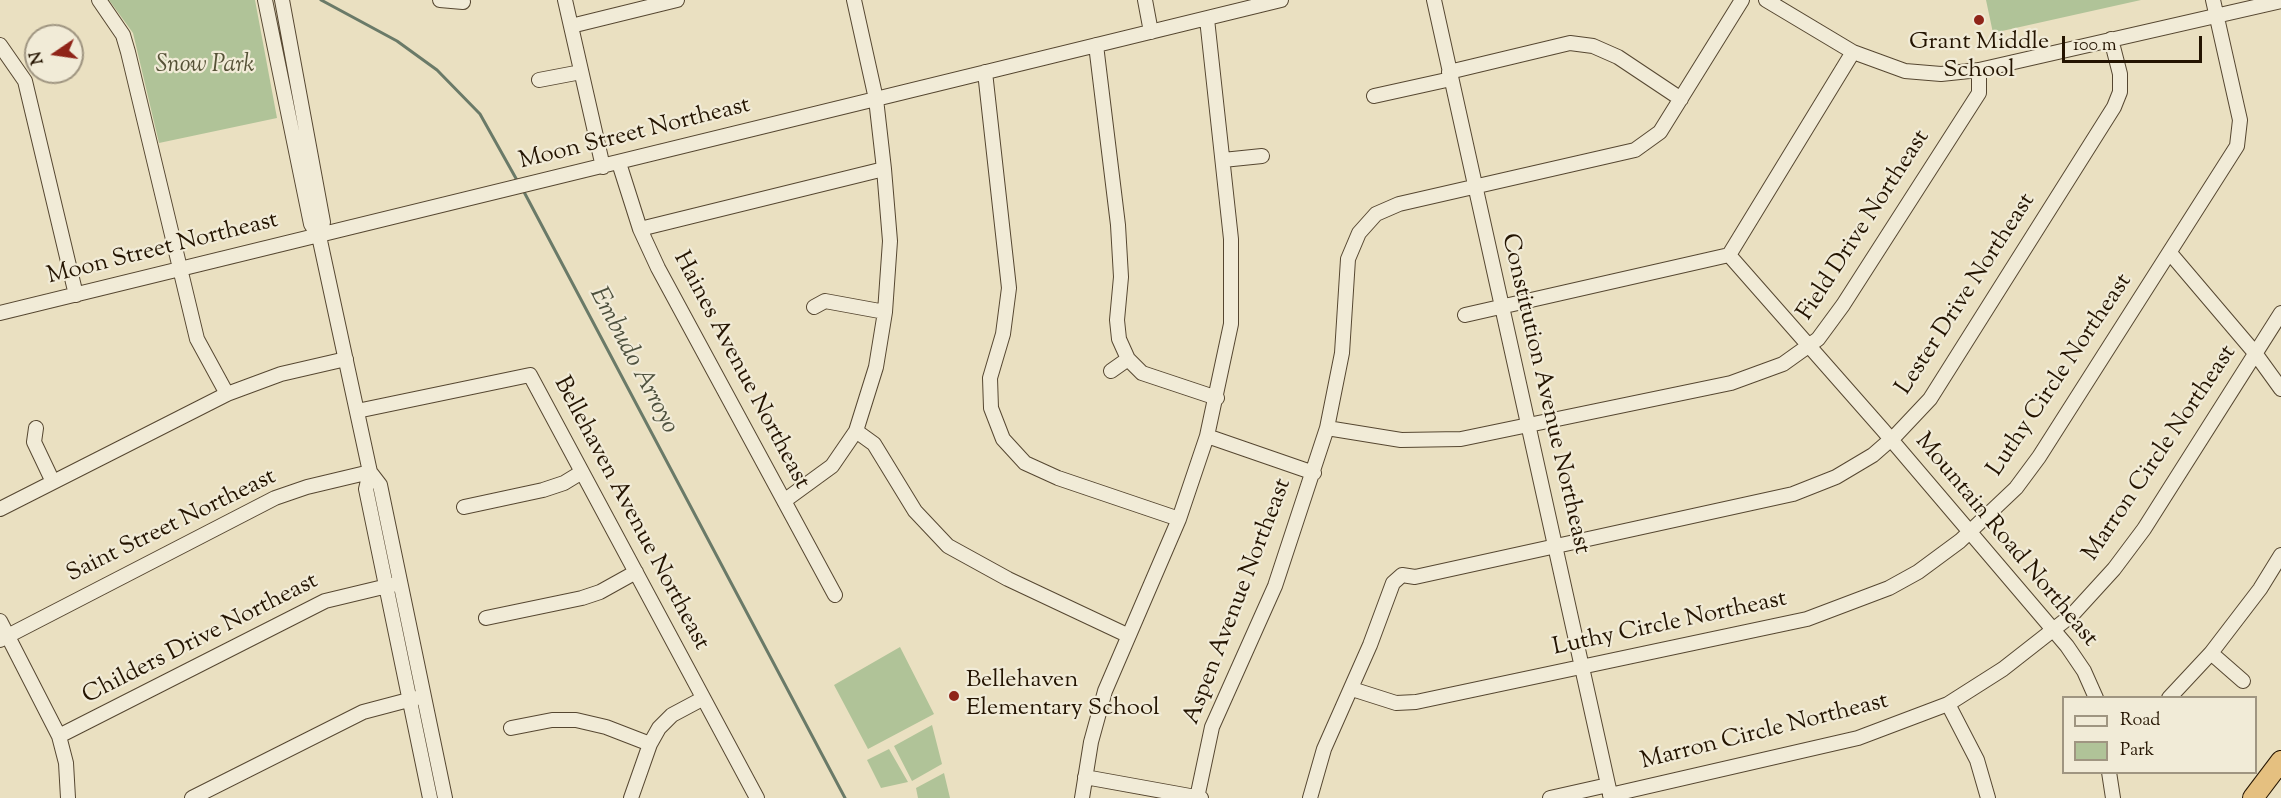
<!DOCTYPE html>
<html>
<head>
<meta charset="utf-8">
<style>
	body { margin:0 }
	#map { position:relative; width:2281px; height:798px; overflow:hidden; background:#eae0c1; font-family:"Sorts Mill Goudy",serif }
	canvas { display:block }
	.legend { position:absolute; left:2062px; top:696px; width:195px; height:78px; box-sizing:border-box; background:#f1ebd7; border:2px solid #9f9581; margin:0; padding:8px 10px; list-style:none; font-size:18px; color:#241401 }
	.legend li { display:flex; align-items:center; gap:12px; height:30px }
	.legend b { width:30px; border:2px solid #9f9581 }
	.north { position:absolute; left:24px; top:24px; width:60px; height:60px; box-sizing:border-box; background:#f1ebd7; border:2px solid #9f9581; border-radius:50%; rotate:257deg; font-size:16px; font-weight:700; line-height:24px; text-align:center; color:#241401 }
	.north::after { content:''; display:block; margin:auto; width:21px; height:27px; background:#8f2418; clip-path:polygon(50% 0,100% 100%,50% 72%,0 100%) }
	.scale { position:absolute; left:2062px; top:36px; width:140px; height:27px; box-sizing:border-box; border:3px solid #241401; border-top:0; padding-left:8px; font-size:18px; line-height:21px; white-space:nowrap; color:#241401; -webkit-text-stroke:4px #f1ebd7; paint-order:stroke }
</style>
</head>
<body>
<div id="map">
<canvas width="2281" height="798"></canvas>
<ul class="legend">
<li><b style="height:8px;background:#f1ebd7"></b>Road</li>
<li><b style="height:16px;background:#b0c398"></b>Park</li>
</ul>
<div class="north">N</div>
<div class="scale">100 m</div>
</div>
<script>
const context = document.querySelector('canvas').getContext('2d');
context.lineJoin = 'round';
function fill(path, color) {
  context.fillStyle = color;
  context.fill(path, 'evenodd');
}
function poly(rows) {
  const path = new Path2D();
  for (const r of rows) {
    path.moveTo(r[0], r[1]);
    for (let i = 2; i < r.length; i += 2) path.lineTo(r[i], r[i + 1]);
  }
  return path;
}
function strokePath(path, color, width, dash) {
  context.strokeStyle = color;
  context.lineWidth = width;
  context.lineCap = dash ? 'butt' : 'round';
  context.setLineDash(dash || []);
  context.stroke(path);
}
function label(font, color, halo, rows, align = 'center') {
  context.font = font + ' "Sorts Mill Goudy",serif';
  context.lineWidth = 4.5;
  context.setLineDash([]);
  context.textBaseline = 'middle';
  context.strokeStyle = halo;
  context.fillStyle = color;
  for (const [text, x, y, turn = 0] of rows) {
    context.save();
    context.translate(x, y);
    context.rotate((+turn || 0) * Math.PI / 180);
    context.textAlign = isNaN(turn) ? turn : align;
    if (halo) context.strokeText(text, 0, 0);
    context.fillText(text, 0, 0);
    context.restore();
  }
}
const green = poly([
	[109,0,255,0,277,118,159,143,133,33],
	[1986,0,2141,0,1993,33],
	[900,647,934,714,868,749,834,685],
	[932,725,942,764,912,781,894,746],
	[889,749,908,782,881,788,867,760],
	[944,773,950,798,918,798,916,788]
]);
const stream = poly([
	[321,0,397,41,437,70,480,114,518,182],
	[523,190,845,798]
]);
const minor = poly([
	[99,0,123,35,128,52,197,339,227,394],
	[265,0,311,224,319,236,370,472,380,485,445,798],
	[282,0,323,222,319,236],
	[440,0,463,2],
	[565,0,603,167],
	[1145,0,1151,32],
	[1434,0,1611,798],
	[1766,0,1853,52,1905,71,1941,74,1979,70,2281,1],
	[571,26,677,0],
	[0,45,25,81,76,295],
	[1096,45,1118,225,1121,277,1117,320,1119,339,1128,359,1142,373,1217,398],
	[985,72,1009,288,1003,334,990,378,991,408,1003,439,1025,463,1058,478,1179,519],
	[1449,72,1570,43,1593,46,1618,57,1681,99],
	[539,80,581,72],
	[1374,96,1451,79],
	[1223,160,1262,156],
	[619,163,640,229,658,268,835,595],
	[640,229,884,169],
	[2170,253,2255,353,2281,389],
	[1729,255,1883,430,2067,646,2084,671,2096,698],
	[814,307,825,301,885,312],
	[0,313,1281,0],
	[1465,315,1729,255,1853,52],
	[1111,371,1128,359],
	[357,411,530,375,757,798],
	[36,428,34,442,53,482],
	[1327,428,1401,440,1461,439,1731,383,1783,364,1818,339,1843,305,1979,93,1979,70],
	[856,431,874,444,915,511,948,546,1008,579,1127,635],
	[1207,436,1314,473],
	[370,472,366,489,430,798],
	[784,501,832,466,856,431,876,367,885,312,890,241,884,169,876,99,854,0],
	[464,507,543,490,564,483,582,472],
	[0,509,227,394,281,374,346,359],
	[486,618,582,598,600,592,636,572],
	[0,621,59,736,66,763,68,798],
	[0,640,275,498,307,487,370,472],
	[2211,653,2243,681],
	[1352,689,1396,703,1416,702,1807,619,1889,588,1918,572,1960,541,2016,488,2039,457,2237,146,2240,120,2213,0],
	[2169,698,2211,653,2260,589,2281,555],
	[1948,704,1977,760,1988,798],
	[511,728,552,720,576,720,606,727,650,744],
	[59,736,325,601,400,583],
	[2109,772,2113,798],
	[1085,777,1201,798],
	[1610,795,1858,738,1948,704,2003,669,2072,615,2114,569,2144,529,2281,313],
	[192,798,363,712,416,698],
	[631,798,650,744,659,728,672,715,702,699],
	[1082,798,1091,742,1105,691,1179,519,1207,436,1231,324,1231,239,1207,19],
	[1197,798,1212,727,1275,586,1327,428,1342,353,1348,259,1359,233,1376,214,1399,204,1635,150,1660,132,1742,0],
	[1310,798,1324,749,1370,645,1393,583,1402,575,1415,577,1793,494,1836,477,1873,455,1897,434,1930,399,2114,107,2120,92,2120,74,2111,39],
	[1550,798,1608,785]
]);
const highway = poly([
	[2253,798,2281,761]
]);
const markers = [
	[1979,20,6,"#8f2418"],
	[954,696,6,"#8f2418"]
];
const poiNames = [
	["Grant Middle",1979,44],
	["School",1979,72],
	["Bellehaven",966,682,"left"],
	["Elementary School",966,710,"left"]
];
const parkNames = [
	["Snow Park",205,67]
];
const streetNames = [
	["Moon Street Northeast",635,135,-14],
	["Field Drive Northeast",1865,226,-57],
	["Moon Street Northeast",163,250,-14],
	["Lester Drive Northeast",1967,295,-57],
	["Haines Avenue Northeast",740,371,62],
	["Luthy Circle Northeast",2061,376,-56],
	["Constitution Avenue Northeast",1544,394,77],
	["Marron Circle Northeast",2161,454,-56],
	["Bellehaven Avenue Northeast",630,514,62],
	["Saint Street Northeast",172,527,-26],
	["Mountain Road Northeast",2005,541,50],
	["Aspen Avenue Northeast",1239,602,-69],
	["Luthy Circle Northeast",1670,625,-12],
	["Childers Drive Northeast",201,640,-27],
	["Marron Circle Northeast",1765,733,-14]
];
const waterNames = [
	["Embudo Arroyo",632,361,62]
];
fill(green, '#b0c398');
strokePath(stream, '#6a7a68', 3);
strokePath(minor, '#564731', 16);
strokePath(highway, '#241401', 22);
strokePath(minor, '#f1ebd7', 14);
strokePath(highway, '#e5c080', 20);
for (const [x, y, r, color] of markers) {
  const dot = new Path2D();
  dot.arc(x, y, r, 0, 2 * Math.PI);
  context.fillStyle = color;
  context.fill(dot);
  strokePath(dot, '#f1ebd7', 2);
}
label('24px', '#241401', '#f1ebd7', poiNames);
label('italic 24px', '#555136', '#f1ebd7', parkNames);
label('24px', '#241401', '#f1ebd7', streetNames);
label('italic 26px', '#4d503d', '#f1ebd7', waterNames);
</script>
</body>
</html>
